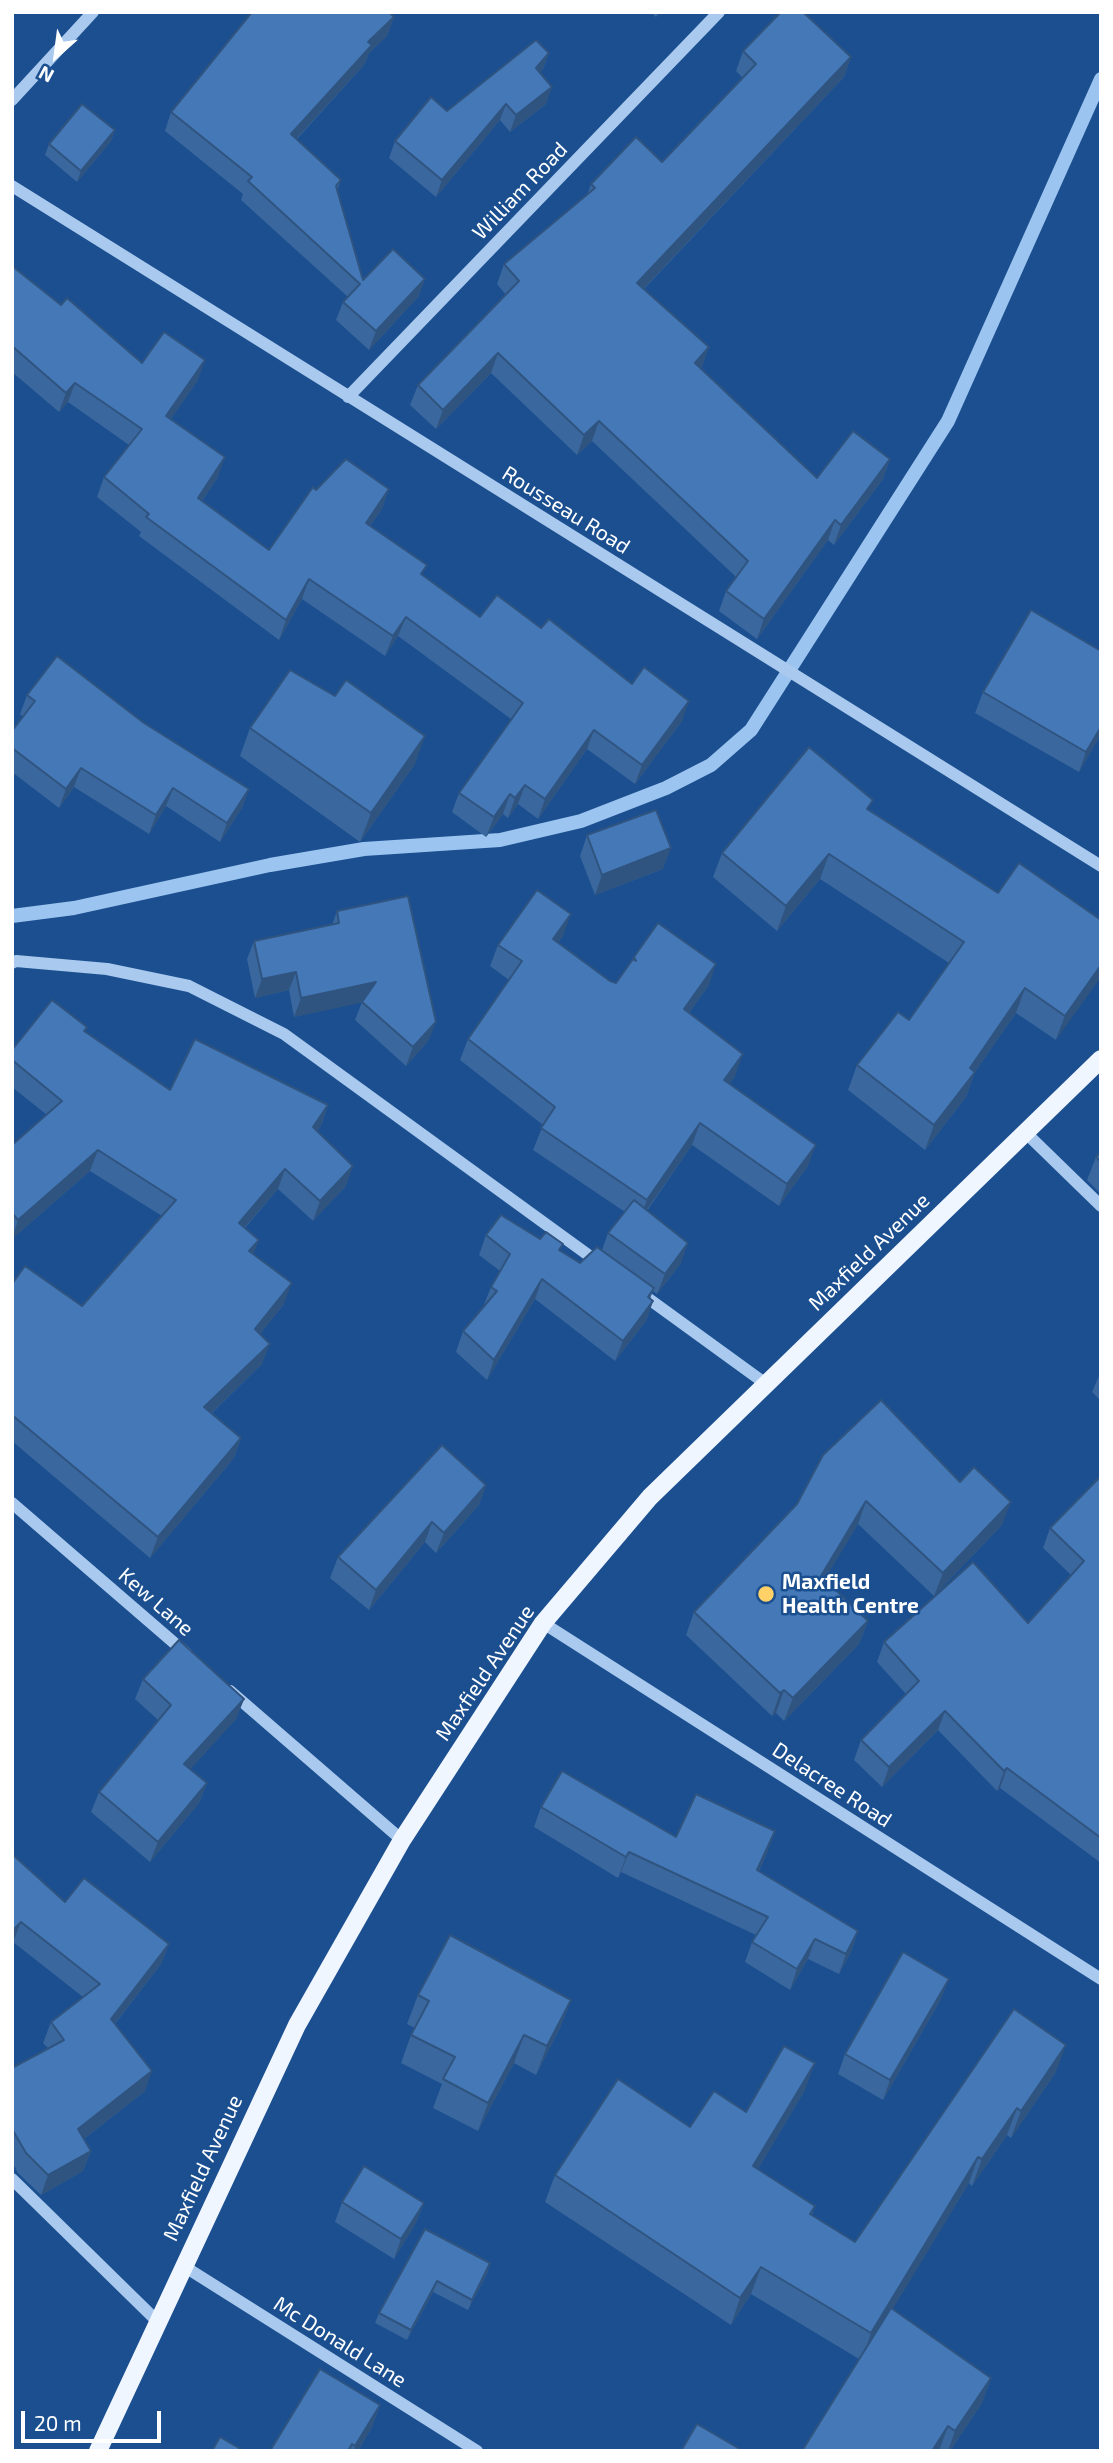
<!DOCTYPE html>
<html>
<head>
<meta charset="utf-8">
<style>
	body { margin:0 }
	#map { position:relative; width:1113px; height:2463px; overflow:hidden; background:#1b4f8f; font-family:"Exo 2",sans-serif }
	canvas { display:block }
	.frame { position:absolute; inset:0; border:14px solid #fff; pointer-events:none }
	.north { position:absolute; left:21px; top:21px; width:70px; height:70px; -webkit-text-stroke:5px #1b4f8f; paint-order:stroke; rotate:208deg; font-size:19px; font-weight:700; line-height:28px; text-align:center; color:#fff }
	.north::after { content:''; display:block; margin:auto; width:24px; height:32px; background:#fff; clip-path:polygon(50% 0,100% 100%,50% 72%,0 100%) }
	.scale { position:absolute; left:21px; top:2411px; width:140px; height:32px; box-sizing:border-box; border:4px solid #fff; border-top:0; padding-left:9px; font-size:21px; line-height:24px; white-space:nowrap; color:#fff; -webkit-text-stroke:5px #1b4f8f; paint-order:stroke }
</style>
</head>
<body>
<div id="map">
<canvas width="1113" height="2463"></canvas>
<div class="frame"></div>
<div class="north">N</div>
<div class="scale">20 m</div>
</div>
<script>
const context = document.querySelector('canvas').getContext('2d');
context.lineJoin = 'round';
function poly(rows) {
  const path = new Path2D();
  for (const r of rows) {
    path.moveTo(r[0], r[1]);
    for (let i = 2; i < r.length; i += 2) path.lineTo(r[i], r[i + 1]);
  }
  return path;
}
function strokePath(path, color, width, dash) {
  context.strokeStyle = color;
  context.lineWidth = width;
  context.lineCap = dash ? 'butt' : 'round';
  context.setLineDash(dash || []);
  context.stroke(path);
}
function fill(path, color) {
  context.fillStyle = color;
  context.fill(path, 'evenodd');
}
function label(font, color, halo, rows, align = 'center') {
  context.font = font + ' "Exo 2",sans-serif';
  context.lineWidth = 5;
  context.setLineDash([]);
  context.textBaseline = 'middle';
  context.strokeStyle = halo;
  context.fillStyle = color;
  for (const [text, x, y, turn = 0] of rows) {
    context.save();
    context.translate(x, y);
    context.rotate((+turn || 0) * Math.PI / 180);
    context.textAlign = isNaN(turn) ? turn : align;
    if (halo) context.strokeText(text, 0, 0);
    context.fillText(text, 0, 0);
    context.restore();
  }
}
const stream = poly([
	[12,916,74,908,270,865,364,849,500,840,581,821,666,788,711,765,751,730,948,421,1101,79]
]);
const minor = poly([
	[12,100,93,12],
	[12,186,1101,866],
	[348,397,719,12],
	[12,963,16,961,107,969,189,986,284,1034,602,1265],
	[1025,1132,1101,1206],
	[642,1294,766,1384],
	[12,1503,187,1654],
	[543,1623,1101,1979],
	[230,1691,402,1840],
	[12,2179,157,2321],
	[182,2265,477,2451]
]);
const major = poly([
	[98,2451,297,2025,402,1840,543,1623,650,1497,1101,1059]
]);
const wall = poly([
	[651,12,660,12,656,17],
	[394,17,387,36,369,53,365,64,297,139,341,180,337,191,363,280,425,279,418,297,369,350,336,320,343,302,348,297,241,200,243,194,165,131,171,112],
	[743,51,851,57,844,77,644,289,709,347,701,368,817,478,890,459,883,479,834,545,828,540,757,639,719,611,726,591,736,577,592,441,577,455,491,373,436,429,410,405,418,385,506,295,497,284,504,264,587,195,591,184,662,162,743,78,736,71],
	[549,53,543,69,540,72,546,104,510,132,500,120,436,197,389,158,395,141],
	[115,130,111,141,77,182,45,155,49,144],
	[12,266,61,305,142,363,198,380,170,420,218,477,202,501,269,550,316,490,389,489,382,509,370,526,423,576,480,617,541,628,632,684,682,721,635,784,587,749,538,819,518,804,508,818,503,814,486,837,452,812,459,793,511,719,398,636,385,656,302,599,279,640,139,536,141,532,97,497,104,477,129,445,68,402,59,412,12,372],
	[983,692,1101,734,1079,772,975,713],
	[27,695,144,723,249,789,242,808,220,842,166,806,149,834,74,787,59,808,12,772,12,731,23,717,20,714],
	[250,728,415,764,360,842,240,756],
	[870,810,998,893,1101,920,1056,1040,1016,1013,975,1072,966,1097,925,1150,848,1090,857,1065,909,1020,949,963,820,879,777,931,713,877,722,853],
	[587,835,663,869,595,895,580,856],
	[337,911,429,1040,406,1066,355,1020,362,1002,294,1017,289,990,255,998,247,959,254,941,332,925],
	[563,936,558,943,610,981,616,983,634,957,709,985,689,1013,735,1076,729,1084,808,1166,779,1206,692,1145,647,1211,681,1263,657,1294,653,1291,650,1299,653,1301,646,1321,615,1361,535,1299,487,1380,456,1352,463,1331,483,1307,491,1287,500,1271,479,1255,486,1235,560,1251,580,1263,602,1250,608,1233,625,1212,533,1150,543,1125,460,1060,468,1039,509,980,490,966,498,945],
	[87,1027,85,1032,170,1090,328,1105,321,1126,317,1131,346,1186,313,1221,278,1189,245,1228,259,1240,253,1254,284,1304,260,1334,262,1364,212,1413,241,1438,234,1458,150,1558,12,1441,12,1284,82,1306,162,1216,90,1171,12,1239,12,1145,47,1115,12,1087,12,1050],
	[1101,1152,1101,1194,1087,1180,1096,1157],
	[1101,1371,1101,1401,1092,1392],
	[823,1455,1002,1525,934,1596,858,1524,824,1580,868,1621,859,1644,784,1721,776,1713,772,1716,686,1635,694,1612,797,1504],
	[1101,1476,1101,1863,1000,1788,997,1791,938,1730,882,1787,854,1760,861,1740,906,1694,877,1662,884,1642,1028,1623,1071,1575,1043,1548,1050,1528],
	[486,1485,479,1505,436,1553,425,1542,369,1610,330,1578,338,1557],
	[143,1679,244,1699,236,1719,190,1769,207,1783,199,1803,150,1862,91,1812,99,1792,158,1720,135,1699],
	[541,1807,676,1837,768,1851,759,1871,858,1931,851,1952,839,1974,808,1959,790,1990,745,1962,752,1942,756,1935,621,1872,618,1878,534,1827],
	[12,1854,65,1902,169,1944,161,1964,115,2024,145,2091,84,2139,91,2151,83,2171,41,2195,18,2173,12,2162,12,2068,48,2048,43,2043,51,2022,83,1997,13,1942],
	[418,1995,571,2000,560,2028,536,2075,514,2063,478,2131,433,2108,442,2084,401,2063,411,2035,415,2028,407,2024],
	[941,1999,883,2100,838,2074,845,2054],
	[1056,2072,1011,2138,1007,2135,972,2186,969,2183,892,2309,991,2378,982,2403,950,2451,802,2451,859,2359,751,2294,731,2325,545,2202,555,2175,690,2127,746,2112,805,2090,758,2169,815,2206,812,2215,855,2242],
	[342,2202,424,2203,416,2223,394,2259,335,2222],
	[425,2229,490,2263,487,2274,468,2310,433,2292,407,2340,375,2323,379,2313],
	[380,2405,372,2427,358,2451,270,2451]
]);
const shadedWall = poly([
	[394,17,387,36,369,53,365,64,284,152,291,134,368,42],
	[549,53,543,69,530,84,536,68],
	[851,57,844,77,630,303,637,283],
	[552,87,546,104,510,132,516,115],
	[506,104,500,120,436,197,442,180],
	[115,130,111,141,77,182,81,171],
	[425,279,418,297,369,350,376,331],
	[709,347,702,367,688,383,695,363],
	[498,353,491,373,436,429,443,410],
	[205,360,198,380,159,436,166,416],
	[75,383,68,402,59,412,66,393],
	[599,421,592,441,577,455,584,435],
	[225,457,218,477,191,517,198,498],
	[890,459,883,479,834,545,841,525],
	[389,489,382,509,359,542,366,523],
	[835,520,828,540,757,639,764,619],
	[309,579,302,599,279,640,286,620],
	[406,617,398,636,385,656,393,636],
	[689,701,682,721,635,784,642,765],
	[1101,727,1101,734,1079,772,1086,752],
	[594,730,587,749,538,819,545,799],
	[425,736,415,764,360,842,371,813],
	[81,768,74,787,59,808,66,789],
	[525,785,518,804,508,818,515,798],
	[173,788,166,806,149,834,156,815],
	[249,789,242,808,220,842,227,823],
	[510,794,503,814,486,837,494,817],
	[671,848,663,869,595,895,602,875],
	[829,854,820,879,777,931,786,906],
	[571,914,563,936,545,961,553,939],
	[716,964,709,985,676,1031,684,1009],
	[1101,965,1101,977,1056,1040,1065,1016],
	[296,972,289,990,255,998,262,979],
	[376,982,369,1001,294,1017,301,998],
	[1025,988,1016,1013,973,1075,975,1072,966,1097,925,1150,934,1125,970,1068],
	[436,1022,429,1040,406,1066,413,1047],
	[743,1054,735,1076,716,1102,724,1080],
	[328,1105,321,1126,305,1148,313,1127],
	[700,1123,692,1145,639,1221,647,1200],
	[816,1145,808,1166,779,1206,787,1184],
	[98,1150,90,1171,12,1239,18,1220],
	[353,1166,346,1186,313,1221,320,1201],
	[285,1169,278,1189,231,1243,239,1223],
	[259,1240,251,1260,249,1251],
	[688,1243,681,1263,657,1294,665,1274],
	[542,1279,535,1299,487,1380,494,1360],
	[292,1283,284,1304,248,1350,255,1329],
	[653,1301,646,1321,615,1361,623,1341],
	[270,1344,262,1364,197,1427,204,1407],
	[241,1438,234,1458,150,1558,158,1537],
	[486,1485,479,1505,436,1553,444,1533],
	[866,1501,858,1524,813,1599,821,1576],
	[1011,1502,1002,1525,934,1596,943,1573],
	[432,1522,425,1542,369,1610,376,1590],
	[868,1621,859,1644,784,1721,793,1698],
	[784,1690,776,1713,772,1716,780,1693],
	[244,1699,236,1719,177,1784,184,1764],
	[945,1711,938,1730,882,1787,889,1767],
	[1007,1768,1000,1788,997,1791,1004,1771],
	[207,1783,199,1803,150,1862,158,1842],
	[775,1831,768,1851,750,1890,757,1870],
	[629,1852,621,1872,618,1878,626,1857],
	[21,1922,13,1942,12,1943,12,1931],
	[858,1931,851,1952,839,1974,846,1954],
	[815,1939,808,1959,790,1990,797,1969],
	[169,1944,161,1964,103,2039,111,2019],
	[949,1979,941,1999,883,2100,890,2080],
	[571,2000,560,2028,536,2075,547,2046],
	[524,2035,514,2063,478,2131,488,2103],
	[1066,2045,1056,2072,1011,2138,1021,2111],
	[815,2063,805,2090,744,2193,753,2166],
	[152,2071,145,2091,71,2149,78,2129],
	[1017,2108,1007,2135,972,2186,982,2159],
	[91,2151,83,2171,41,2195,48,2175],
	[978,2157,969,2183,862,2360,871,2333],
	[424,2203,416,2223,394,2259,401,2239],
	[490,2263,487,2274,468,2310,472,2300],
	[761,2267,751,2294,731,2325,740,2298],
	[437,2281,433,2292,407,2340,411,2330],
	[991,2378,982,2403,950,2451,948,2451,955,2431],
	[380,2405,372,2427,358,2451,354,2451,355,2446],
	[948,2426,939,2451,932,2451]
]);
const building = poly([
	[252,12,389,12,394,17,368,42,372,45,291,134,341,180,336,186,363,280,393,249,425,279,376,331,343,302,360,284,248,181,252,177,171,112,252,12],
	[781,12,803,12,851,57,637,283,709,347,695,363,817,478,853,431,890,459,841,525,835,520,764,619,726,591,748,561,599,421,584,435,498,353,443,410,418,385,519,281,504,264,595,188,591,184,636,137,662,162,756,64,743,51,781,12],
	[536,40,549,53,536,68,552,87,516,115,506,104,442,180,395,141,431,97,447,111,536,40],
	[82,104,115,130,81,171,49,144,82,104],
	[12,266,61,305,67,298,142,363,164,332,205,360,166,416,225,457,198,498,269,550,313,487,316,490,346,459,389,489,366,523,427,565,421,574,480,617,497,595,541,628,549,619,632,684,644,667,689,701,642,765,594,730,545,799,525,785,515,798,510,794,494,817,459,793,523,703,406,617,393,636,309,579,286,620,146,517,149,514,104,477,142,429,75,383,66,393,12,346,12,266],
	[1031,610,1101,651,1101,727,1086,752,983,692,1031,610],
	[57,656,144,723,249,789,227,823,173,788,156,815,81,768,66,789,12,748,12,731,35,701,27,695,57,656],
	[290,670,335,696,346,680,425,736,371,813,250,728,290,670],
	[809,747,873,800,867,809,998,893,1019,863,1101,920,1101,965,1065,1016,1025,988,970,1068,975,1072,934,1125,857,1065,898,1012,909,1020,964,942,829,854,786,906,722,853,809,747],
	[656,810,671,848,602,875,587,835,656,810],
	[537,890,571,914,553,939,610,981,616,983,633,959,636,961,634,957,658,923,716,964,684,1009,743,1054,724,1080,816,1145,787,1184,700,1123,647,1200,541,1128,555,1107,468,1039,522,961,498,945,537,890],
	[408,896,436,1022,413,1047,362,1002,376,982,301,998,296,972,262,979,254,941,339,923,337,911,408,896],
	[52,1000,87,1027,84,1031,170,1090,195,1039,328,1105,313,1127,353,1166,320,1201,285,1169,239,1223,259,1240,249,1251,292,1283,255,1329,270,1344,204,1407,241,1438,158,1537,12,1415,12,1284,25,1266,82,1306,176,1200,98,1150,18,1220,12,1213,12,1145,62,1101,12,1060,12,1050,52,1000],
	[1101,1152,1101,1162,1096,1157,1101,1152],
	[634,1200,688,1243,665,1274,608,1233,634,1200],
	[501,1215,540,1239,546,1232,563,1244,559,1250,580,1263,597,1247,654,1288,648,1297,653,1301,623,1341,542,1279,494,1360,463,1331,497,1291,491,1287,510,1254,486,1235,501,1215],
	[881,1400,960,1482,974,1467,1011,1502,943,1573,866,1501,821,1576,868,1621,793,1698,784,1690,780,1693,694,1612,797,1504,823,1455,881,1400],
	[442,1445,486,1485,444,1533,432,1522,376,1590,338,1557,442,1445],
	[1101,1476,1101,1838,1007,1768,1004,1771,945,1711,889,1767,861,1740,919,1681,884,1642,973,1562,1028,1623,1084,1561,1050,1528,1101,1476],
	[179,1640,244,1699,184,1764,207,1783,158,1842,99,1792,171,1705,143,1679,179,1640],
	[562,1771,676,1837,696,1794,775,1831,757,1870,858,1931,846,1954,815,1939,797,1969,752,1942,768,1917,629,1852,626,1857,541,1807,562,1771],
	[12,1854,65,1902,84,1878,169,1944,111,2019,152,2071,78,2129,91,2151,48,2175,26,2153,12,2129,12,2068,64,2040,51,2022,100,1984,21,1922,12,1931,12,1854],
	[450,1935,571,2000,547,2046,524,2035,488,2103,443,2079,455,2057,411,2035,429,2001,418,1995,450,1935],
	[903,1952,949,1979,890,2080,845,2054,903,1952],
	[1014,2009,1066,2045,1021,2111,1017,2108,982,2159,978,2157,871,2333,761,2267,740,2298,555,2175,618,2079,690,2127,714,2091,746,2112,784,2046,815,2063,753,2166,815,2206,810,2214,855,2242,1014,2009],
	[364,2166,424,2203,401,2239,342,2202,364,2166],
	[425,2229,490,2263,472,2300,437,2281,411,2330,379,2313,425,2229],
	[891,2308,991,2378,955,2431,948,2426,932,2451,802,2451,891,2308],
	[320,2369,380,2405,355,2446,352,2444,348,2451,270,2451,320,2369],
	[697,2424,743,2451,681,2451,697,2424],
	[220,2437,244,2451,212,2451,220,2437]
]);
const markers = [
	[766,1594,9,"#ffd166"]
];
const streetNames = [
	["William Road",520,191,-46],
	["Rousseau Road",566,510,32],
	["Maxfield Avenue",869,1252,-44],
	["Kew Lane",156,1602,41],
	["Maxfield Avenue",485,1673,-56],
	["Delacree Road",832,1785,33],
	["Maxfield Avenue",203,2168,-65],
	["Mc Donald Lane",340,2342,32]
];
const poiNames = [
	["Maxfield",782,1582],
	["Health Centre",782,1606]
];
strokePath(stream, '#9cc4f0', 14);
strokePath(minor, '#a9c9ee', 12);
strokePath(major, '#f0f6ff', 18);
fill(wall, '#3a679d');
fill(shadedWall, '#305480');
fill(building, '#4478b7');
strokePath(building, '#305480', 2);
for (const [x, y, r, color] of markers) {
  const dot = new Path2D();
  dot.arc(x, y, r, 0, 2 * Math.PI);
  context.fillStyle = color;
  context.fill(dot);
  strokePath(dot, '#1b4f8f', 2.5);
}
label('21px', '#fff', '#1b4f8f', streetNames);
label('bold 21px', '#fff', '#1b4f8f', poiNames, 'left');
</script>
</body>
</html>
